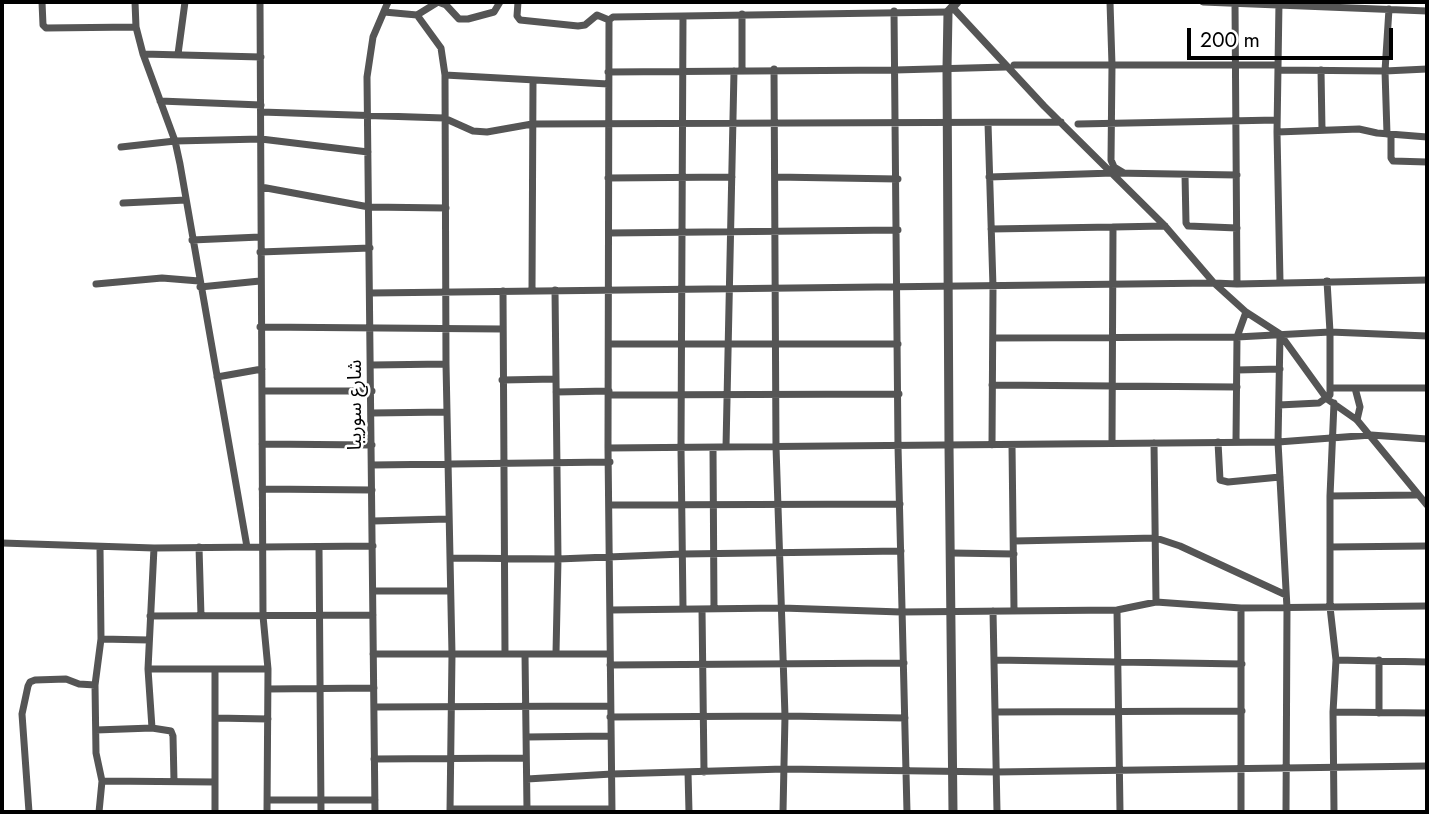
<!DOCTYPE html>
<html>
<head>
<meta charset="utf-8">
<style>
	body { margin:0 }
	#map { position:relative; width:1429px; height:814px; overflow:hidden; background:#fff; font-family:Jost,sans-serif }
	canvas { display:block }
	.frame { position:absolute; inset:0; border:4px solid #000; pointer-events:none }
	.scale { position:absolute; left:1187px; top:28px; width:206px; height:32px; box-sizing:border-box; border:4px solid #000; border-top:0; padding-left:9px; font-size:21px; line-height:24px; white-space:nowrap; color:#000; -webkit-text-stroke:5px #fff; paint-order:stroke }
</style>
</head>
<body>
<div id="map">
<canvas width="1429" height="814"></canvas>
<div class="frame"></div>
<div class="scale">200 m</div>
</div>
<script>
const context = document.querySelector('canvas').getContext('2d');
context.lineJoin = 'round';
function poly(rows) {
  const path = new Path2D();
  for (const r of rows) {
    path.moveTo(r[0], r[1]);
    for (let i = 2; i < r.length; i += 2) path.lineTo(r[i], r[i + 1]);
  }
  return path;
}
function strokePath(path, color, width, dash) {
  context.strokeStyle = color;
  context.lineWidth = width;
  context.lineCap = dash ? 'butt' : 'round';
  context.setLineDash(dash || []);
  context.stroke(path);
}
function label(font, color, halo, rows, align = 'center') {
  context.font = font + ' Jost,"Noto Sans Arabic",sans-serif';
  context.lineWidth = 5;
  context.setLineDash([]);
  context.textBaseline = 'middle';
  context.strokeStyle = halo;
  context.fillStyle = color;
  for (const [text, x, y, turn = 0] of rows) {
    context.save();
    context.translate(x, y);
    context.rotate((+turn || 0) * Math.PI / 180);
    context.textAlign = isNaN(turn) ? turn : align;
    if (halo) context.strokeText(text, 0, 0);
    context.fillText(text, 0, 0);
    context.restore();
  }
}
const minor = poly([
	[42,2,43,25,46,28,136,27],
	[135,2,136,27,143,54,175,141,180,164,247,547],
	[260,2,263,616,268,669,267,812],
	[518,2,517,16,520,20,578,26,585,25,597,15,609,20,613,17,683,16,948,12],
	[1110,2,1112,65,1111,160,1114,167,1124,173],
	[1203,2,1427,11],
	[1279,2,1277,132,1280,282],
	[1235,3,1237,284],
	[953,8,1044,106,1165,226,1214,283,1246,312,1280,334,1327,399,1357,420,1427,505],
	[894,11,898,446,907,812],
	[384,12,417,15,441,48,445,75,446,364,452,654,450,812],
	[417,15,438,2,446,5,459,19,468,19,494,12,500,2],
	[609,20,608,448,612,812],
	[143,54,261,57],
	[178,54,185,2],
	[1014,65,1278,65],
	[774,69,776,447,785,716,783,812],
	[742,70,742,14],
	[1278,70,1385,71,1427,69],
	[1321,70,1322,130],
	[608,72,895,70,1006,67],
	[445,75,608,84],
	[160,101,261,105],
	[261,112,444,118,473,131,487,132,532,124,1061,122],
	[988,123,993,287,992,445],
	[1078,124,1277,120],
	[1277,132,1359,129,1377,133,1427,137],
	[1387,134,1385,71,1389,9],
	[1391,135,1391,158,1393,161,1427,162],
	[121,147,175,141,261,139,368,152],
	[1185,175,1186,223,1188,226,1237,228],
	[775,177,898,179],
	[989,177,1113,173,1237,175],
	[608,178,732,177],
	[261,187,369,207,446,208],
	[123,203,186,200],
	[991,229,1113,227],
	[609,233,898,230],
	[192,240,260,237],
	[260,252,370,248],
	[96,284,162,278,199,281],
	[200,287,260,281],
	[532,290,533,81],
	[555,290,558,559,556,653],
	[503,291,505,654],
	[371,293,1214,283,1237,284,1427,280],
	[260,327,502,329],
	[1280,335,1278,442,1287,608,1286,812],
	[993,338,1237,337,1330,332,1427,336],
	[609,344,898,344],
	[372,365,446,364],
	[1237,370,1280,369],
	[217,377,262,369],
	[502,380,556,379],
	[992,385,1237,387],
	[1330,388,1427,388],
	[1355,388,1360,407,1357,420],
	[263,391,372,391],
	[556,392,609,391],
	[609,395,899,394],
	[1279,405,1319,403,1330,395,1330,332,1327,281],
	[372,413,447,412],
	[1236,441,1237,337,1246,312],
	[1112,442,1113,227,1165,226],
	[1218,442,1220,480,1228,482,1280,477],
	[1154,443,1156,602],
	[262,444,372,445],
	[1012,445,1014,610],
	[726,447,734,71],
	[608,448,1278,442,1371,435,1427,439],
	[713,448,714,609],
	[372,465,610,462],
	[262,489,372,490],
	[1330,496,1416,495],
	[610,505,900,504],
	[373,521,448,519],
	[1014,541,1156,538,1180,546,1286,595],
	[2,543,154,548,373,546],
	[199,547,201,616],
	[319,547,321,812],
	[1330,547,1427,546],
	[951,553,1014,554],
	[450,558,558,559,683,554,901,551],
	[373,591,450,591],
	[683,608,681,448,683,16],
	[1241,608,1241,812],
	[702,609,704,772],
	[611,610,782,608,901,612,1117,610,1156,602,1241,608,1427,606],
	[1117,610,1120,812],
	[993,611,997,812],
	[150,616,373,615],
	[101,639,149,640],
	[373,654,610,654],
	[525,654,527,810],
	[994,660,1242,664],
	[1336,660,1427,662],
	[1379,660,1379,713],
	[610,665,904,663],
	[148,669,268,669],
	[268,689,374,688],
	[374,707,610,706],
	[996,712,1242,711],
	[1333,712,1427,713],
	[610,717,785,716,905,718],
	[215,718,268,719],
	[152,728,148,669,154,548],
	[96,730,152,728,171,731,173,736,174,781],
	[526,737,610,736],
	[374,759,526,758],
	[688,772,689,812],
	[527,779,612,774,784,769,996,772,1427,766],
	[102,781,215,782],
	[267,800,375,800],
	[450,809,612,809],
	[29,812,22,714,28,686,30,682,35,680,66,679,79,684,95,685],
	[99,812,102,781,96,753,95,685,101,639,100,547],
	[215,812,215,669],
	[375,812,367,77,373,37,388,2],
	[1334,812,1333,712,1336,660,1330,607,1330,496,1334,403]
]);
const tertiary = poly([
	[953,812,949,445,947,69,948,12,957,2]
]);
const streetNames = [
	["شارع سوريبا",356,405,-90]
];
strokePath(minor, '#555', 7);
strokePath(tertiary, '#555', 9);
label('19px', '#000', '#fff', streetNames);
</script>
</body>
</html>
